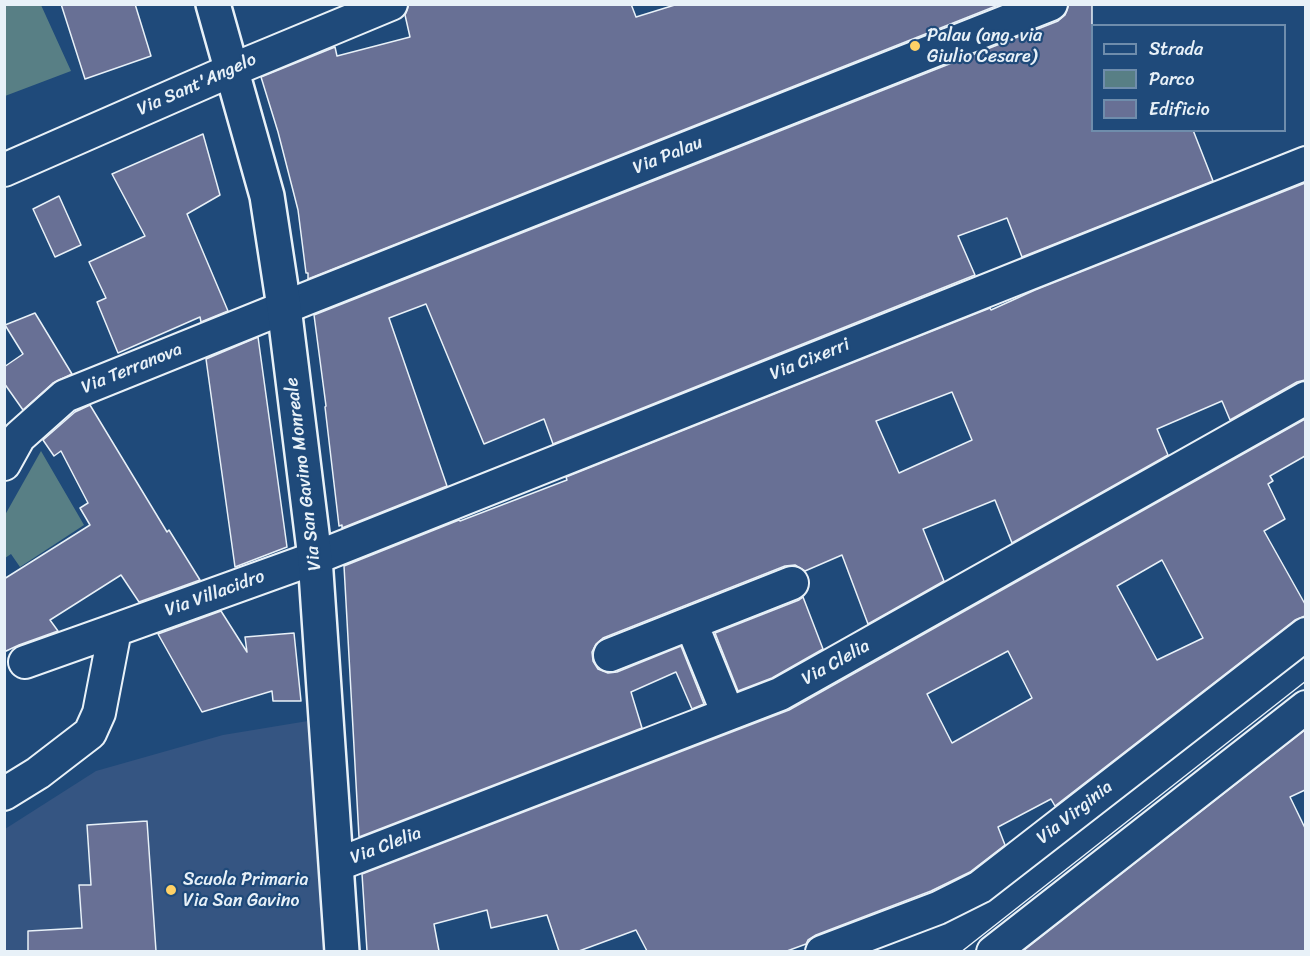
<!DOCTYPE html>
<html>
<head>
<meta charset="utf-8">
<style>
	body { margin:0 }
	#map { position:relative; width:1310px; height:956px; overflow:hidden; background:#1f4a7a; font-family:Sriracha,sans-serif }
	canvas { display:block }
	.frame { position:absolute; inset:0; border:6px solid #e8f1f8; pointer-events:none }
	.legend { position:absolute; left:1091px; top:24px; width:195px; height:108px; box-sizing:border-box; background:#1f4a7a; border:2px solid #6f8dac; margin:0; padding:8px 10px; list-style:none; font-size:18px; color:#e8f1f8 }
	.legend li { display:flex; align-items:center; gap:12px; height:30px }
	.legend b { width:30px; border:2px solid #6f8dac }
</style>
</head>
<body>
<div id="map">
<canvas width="1310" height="956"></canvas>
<div class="frame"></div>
<ul class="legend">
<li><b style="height:8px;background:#1f4a7a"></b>Strada</li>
<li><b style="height:16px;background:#587f85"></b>Parco</li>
<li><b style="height:16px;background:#687095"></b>Edificio</li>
</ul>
</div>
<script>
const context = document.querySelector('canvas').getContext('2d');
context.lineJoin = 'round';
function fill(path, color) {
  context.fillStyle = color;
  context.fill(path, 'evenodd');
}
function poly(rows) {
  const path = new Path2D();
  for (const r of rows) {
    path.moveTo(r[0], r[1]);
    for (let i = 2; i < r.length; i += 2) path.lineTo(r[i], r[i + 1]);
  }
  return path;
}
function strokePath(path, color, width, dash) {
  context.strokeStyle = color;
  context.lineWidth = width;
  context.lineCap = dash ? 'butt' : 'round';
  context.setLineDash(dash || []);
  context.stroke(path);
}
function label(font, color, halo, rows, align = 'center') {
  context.font = font + ' Sriracha,sans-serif';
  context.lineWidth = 4.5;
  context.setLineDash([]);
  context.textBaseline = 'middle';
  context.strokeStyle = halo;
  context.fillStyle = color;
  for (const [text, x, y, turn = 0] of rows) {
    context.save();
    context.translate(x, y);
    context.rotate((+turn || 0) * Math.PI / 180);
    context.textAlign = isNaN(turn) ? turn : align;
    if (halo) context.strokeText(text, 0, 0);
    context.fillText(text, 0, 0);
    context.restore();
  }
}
const built = poly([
	[326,718,342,951,5,952,5,829,96,771,223,735]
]);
const green = poly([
	[5,4,41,5,71,71,5,96],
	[41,451,84,525,20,567,11,554,5,558,5,515]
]);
const building = poly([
	[61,4,135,4,151,56,85,79,61,4],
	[409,4,631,4,636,17,678,4,1001,4,308,279,308,273,306,273,298,210,278,132,261,77,335,47,337,56,410,37,405,15,409,4],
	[1069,4,1092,4,1092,130,1193,130,1213,181,1022,257,1007,218,958,236,975,275,553,444,544,419,484,444,426,304,389,318,447,486,342,528,342,525,339,526,325,407,326,406,314,315,1058,21,1065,15,1069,4],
	[203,134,220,195,187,214,228,311,201,322,200,317,118,353,97,302,106,298,89,262,145,236,112,174,203,134],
	[1305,183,1305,380,1297,382,1230,420,1222,401,1157,429,1168,455,1012,543,995,500,923,529,944,581,868,624,842,555,805,571,795,565,785,566,603,638,596,644,592,652,593,661,598,669,608,673,617,672,681,646,704,704,692,709,676,672,631,692,642,728,359,837,344,566,459,520,460,521,567,480,566,477,990,308,991,310,1035,290,1305,183],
	[952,392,972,440,899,473,876,421,952,392],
	[59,196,81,245,55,257,33,209,59,196],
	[35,313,72,374,53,383,23,410,4,383,4,367,23,354,5,325,35,313],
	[258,337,287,547,235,567,206,359,258,337],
	[90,405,167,532,169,530,200,580,139,602,121,575,50,620,58,631,19,645,4,652,4,579,90,525,80,508,88,503,61,451,54,456,43,440,75,412,90,405],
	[1305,419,1305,456,1270,476,1273,481,1268,484,1285,519,1264,531,1305,604,1305,616,1295,620,1055,806,1051,799,998,827,1005,845,970,872,931,891,816,935,808,940,806,944,787,951,647,951,636,930,579,951,559,951,547,915,491,928,487,910,434,924,439,951,367,951,362,874,789,710,1305,419],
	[1162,560,1203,638,1157,660,1117,586,1162,560],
	[1008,651,1032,698,952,743,927,694,1008,651],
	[803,597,823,649,772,678,738,691,715,633,799,600,803,597],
	[221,611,247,652,245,637,294,633,301,701,273,701,272,691,202,712,158,634,221,611],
	[1305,730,1305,790,1290,797,1305,828,1305,951,1023,951,1305,730],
	[147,821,156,951,28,951,28,931,82,928,79,885,91,885,87,825,147,821]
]);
const street = poly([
	[4,170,232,70,391,4],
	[4,464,19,437,65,396,308,298,1051,4],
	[691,623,728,714],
	[610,655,792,583],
	[25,662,115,630],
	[4,794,38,773,90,733,99,713,115,630,315,558,1306,163],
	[336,865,780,694,1306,398],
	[822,952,938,908,980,887,1306,634],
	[993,952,1306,707]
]);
const secondary = poly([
	[213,4,267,196,284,307,315,558,342,952]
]);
const tram = poly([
	[961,952,1306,681]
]);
const markers = [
	[915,46,6,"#ffd166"],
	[171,890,6,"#ffd166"]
];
const poiNames = [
	["Palau (ang. via",927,36],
	["Giulio Cesare)",927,57],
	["Scuola Primaria",183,880],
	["Via San Gavino",183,901]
];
const streetNames = [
	["Via Sant'Angelo",197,85,-24],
	["Via Palau",668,156,-22],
	["Via Cixerri",810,360,-22],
	["Via Terranova",132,369,-22],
	["Via San Gavino Monreale",304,474,-97],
	["Via Villacidro",215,594,-20],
	["Via Clelia",836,663,-29],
	["Via Virginia",1075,813,-38],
	["Via Clelia",386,846,-21]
];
fill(built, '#355582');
fill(green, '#587f85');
fill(building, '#687095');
strokePath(building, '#e8f1f8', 1.5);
strokePath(street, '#e8f1f8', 36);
strokePath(secondary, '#e8f1f8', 38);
strokePath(street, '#1f4a7a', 32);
strokePath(secondary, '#1f4a7a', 33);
strokePath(tram, '#e8f1f8', 1.5);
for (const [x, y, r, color] of markers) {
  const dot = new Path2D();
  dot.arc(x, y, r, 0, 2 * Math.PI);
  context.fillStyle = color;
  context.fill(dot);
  strokePath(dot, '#1f4a7a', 2);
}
label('18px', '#e8f1f8', '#1f4a7a', poiNames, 'left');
label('18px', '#e8f1f8', '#1f4a7a', streetNames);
</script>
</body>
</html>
